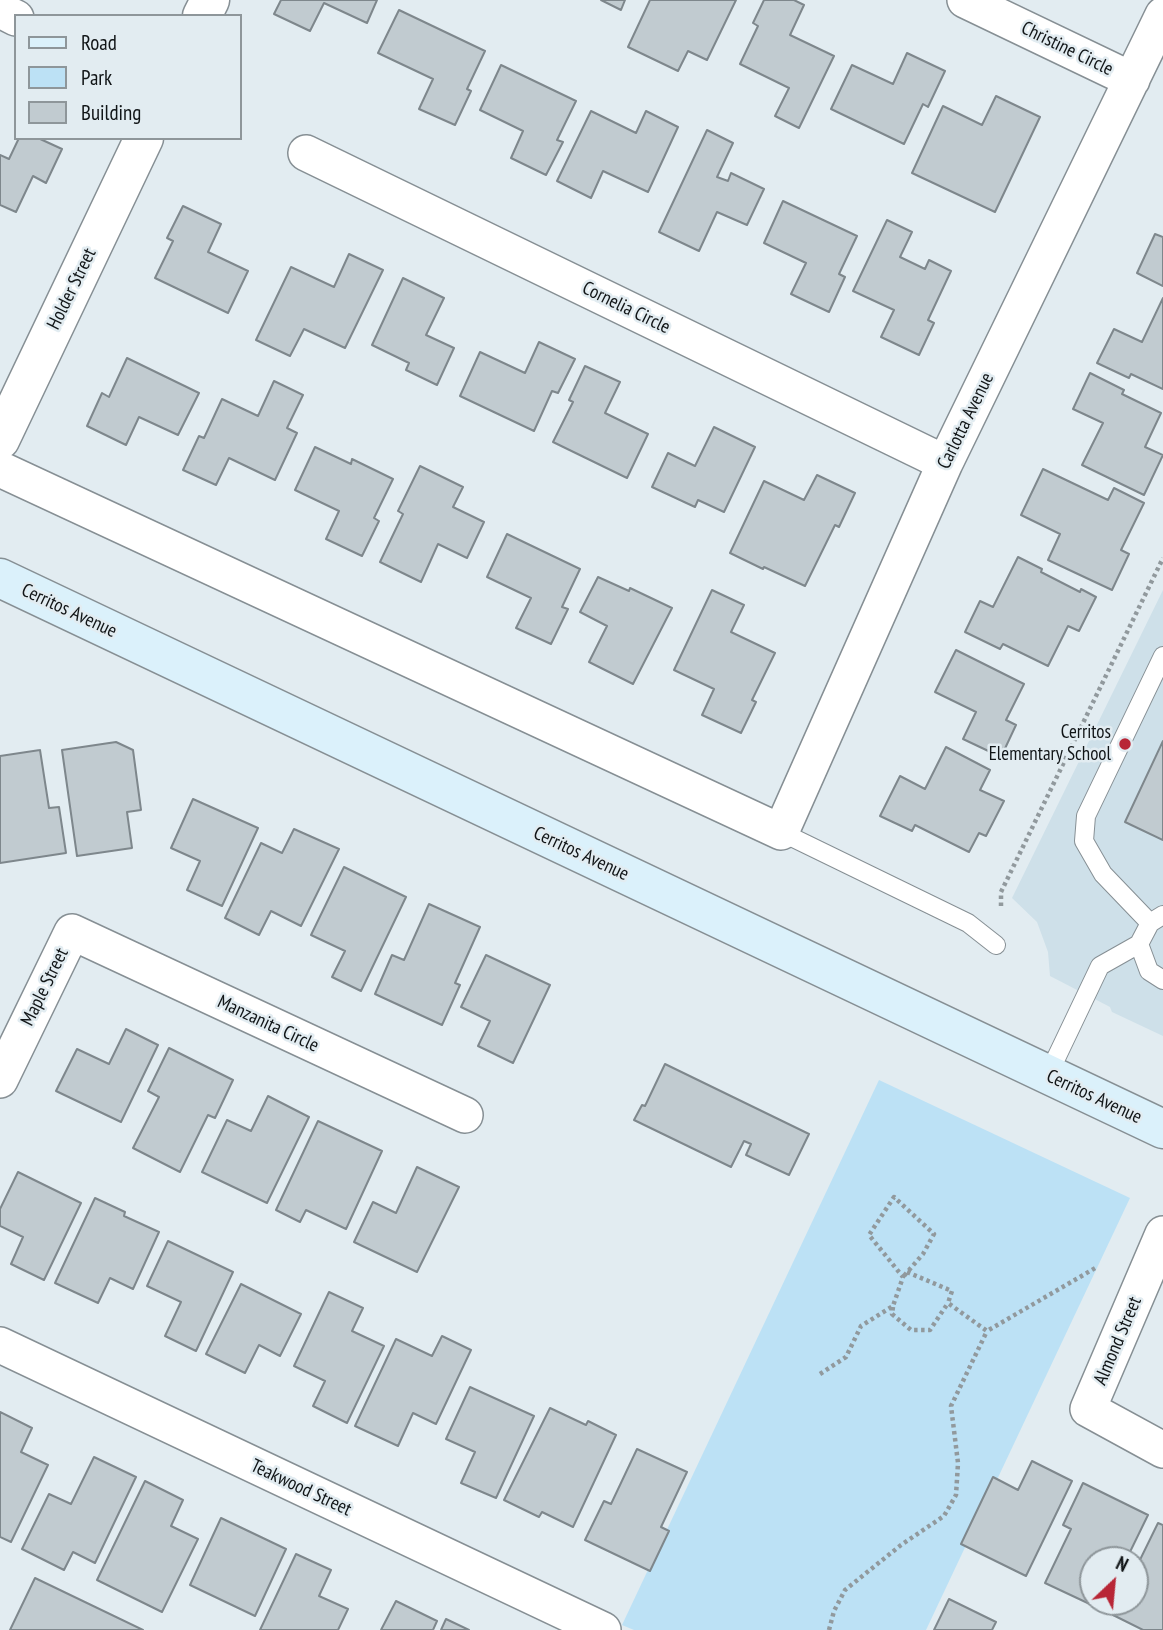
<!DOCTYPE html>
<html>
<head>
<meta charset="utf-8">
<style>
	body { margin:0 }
	#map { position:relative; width:1163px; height:1630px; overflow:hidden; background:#e2ecf1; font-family:"PT Sans Narrow",sans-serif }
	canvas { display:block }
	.legend { position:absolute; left:14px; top:14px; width:228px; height:126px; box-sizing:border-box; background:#e2ecf1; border:2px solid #8e969a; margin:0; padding:9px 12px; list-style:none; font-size:21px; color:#111517 }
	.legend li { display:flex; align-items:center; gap:14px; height:35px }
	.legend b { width:35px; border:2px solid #8e969a }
	.north { position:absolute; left:1079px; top:1546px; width:70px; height:70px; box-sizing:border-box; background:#e2ecf1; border:2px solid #8e969a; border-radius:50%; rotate:26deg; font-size:19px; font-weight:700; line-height:28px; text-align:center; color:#111517 }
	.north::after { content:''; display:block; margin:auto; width:24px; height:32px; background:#b82636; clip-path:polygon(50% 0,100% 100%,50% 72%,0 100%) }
</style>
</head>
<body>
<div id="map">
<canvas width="1163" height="1630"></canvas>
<ul class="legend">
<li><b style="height:9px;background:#dbf1fb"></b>Road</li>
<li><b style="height:19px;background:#bce1f5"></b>Park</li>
<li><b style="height:19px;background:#c1cbd0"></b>Building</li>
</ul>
<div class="north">N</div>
</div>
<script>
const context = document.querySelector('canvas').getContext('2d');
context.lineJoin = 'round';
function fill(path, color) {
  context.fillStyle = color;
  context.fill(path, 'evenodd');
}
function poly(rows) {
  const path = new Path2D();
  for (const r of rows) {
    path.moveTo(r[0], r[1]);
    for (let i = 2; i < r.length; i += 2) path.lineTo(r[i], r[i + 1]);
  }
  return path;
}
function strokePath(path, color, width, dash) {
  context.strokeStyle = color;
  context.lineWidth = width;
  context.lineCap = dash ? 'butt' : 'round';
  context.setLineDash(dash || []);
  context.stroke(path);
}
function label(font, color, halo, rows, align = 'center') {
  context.font = font + ' "PT Sans Narrow",sans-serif';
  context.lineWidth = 5;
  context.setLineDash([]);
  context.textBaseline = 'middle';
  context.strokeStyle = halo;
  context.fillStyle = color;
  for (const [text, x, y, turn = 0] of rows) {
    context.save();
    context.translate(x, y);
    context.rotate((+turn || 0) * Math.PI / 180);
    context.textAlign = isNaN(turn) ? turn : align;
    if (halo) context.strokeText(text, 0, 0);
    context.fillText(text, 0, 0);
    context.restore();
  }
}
const built = poly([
	[1163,590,1163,1036,1112,1012,1110,1007,1050,976,1048,952,1037,922,1012,898]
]);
const green = poly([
	[879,1080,1130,1198,926,1630,634,1630,622,1625]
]);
const building = poly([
	[281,0,377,0,367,23,324,3,310,31,274,14,281,0],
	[601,0,625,0,621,10,601,0],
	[650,0,736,0,707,60,688,51,678,71,628,47,650,0],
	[764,0,794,0,804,5,790,35,834,56,799,128,775,116,789,88,740,64,758,26,753,23,764,0],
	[399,10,485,51,467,89,471,91,455,125,419,109,433,79,378,53,399,10],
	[907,53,945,71,928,107,923,104,904,144,831,109,852,65,893,84,907,53],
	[501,65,576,101,557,140,563,142,546,175,511,158,523,131,480,110,501,65],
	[996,96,1040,117,995,212,912,173,943,106,982,125,996,96],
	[591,111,636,133,646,111,678,127,648,192,603,171,591,198,557,181,591,111],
	[707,130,733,143,717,177,728,181,731,173,764,189,747,225,717,212,699,251,659,232,707,130],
	[19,138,38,138,62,149,46,183,33,176,16,212,0,205,0,155,9,159,19,138],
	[783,201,857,236,839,274,845,277,829,312,791,294,806,263,764,243,783,201],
	[183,206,221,224,208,252,248,271,228,313,155,278,173,241,167,238,183,206],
	[887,220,912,232,900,257,925,269,929,260,951,271,928,320,934,323,919,355,881,337,894,310,853,291,887,220],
	[1155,234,1163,237,1163,286,1137,273,1155,234],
	[349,254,383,270,345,348,304,329,290,356,256,340,291,267,334,287,349,254],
	[403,278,444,298,426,335,454,348,437,385,406,370,409,363,372,345,403,278],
	[1163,298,1163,389,1131,374,1129,378,1097,363,1114,329,1142,342,1163,298],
	[539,342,575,359,558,393,552,391,534,431,460,396,480,352,525,373,539,342],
	[127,358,199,393,178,435,139,417,126,445,87,426,102,393,109,397,127,358],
	[585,366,620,382,605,413,648,434,627,478,553,442,573,402,569,400,585,366],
	[1090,373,1124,390,1122,394,1161,413,1145,447,1163,455,1144,495,1082,465,1103,423,1073,409,1090,373],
	[274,381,303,395,287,428,297,433,275,480,229,458,216,485,183,470,199,436,204,438,222,399,258,416,274,381],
	[714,427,755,447,724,512,698,500,695,507,652,487,668,453,695,466,714,427],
	[315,447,351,464,352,459,393,479,374,518,379,521,362,556,326,539,339,511,295,490,315,447],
	[420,466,463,487,453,507,484,522,467,558,438,544,421,582,380,562,403,514,398,511,420,466],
	[1043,469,1108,500,1114,488,1144,503,1121,550,1129,554,1112,590,1048,560,1060,534,1021,515,1043,469],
	[817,475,855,493,839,527,835,525,805,586,764,567,763,569,730,553,764,481,804,500,817,475],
	[507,534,580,569,562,607,568,609,551,644,516,628,531,598,487,577,507,534],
	[1018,557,1042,569,1041,572,1080,592,1081,589,1096,597,1079,631,1068,626,1048,666,1003,644,1000,649,965,632,980,601,993,607,1018,557],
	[598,577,629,591,630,588,672,608,633,684,589,662,607,626,580,612,598,577],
	[712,590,744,605,731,632,775,653,752,700,756,702,741,733,702,715,714,689,674,670,712,590],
	[956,650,1024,684,1006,720,1016,725,1001,757,963,739,976,712,935,692,956,650],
	[1163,741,1163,840,1125,822,1163,741],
	[116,742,133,750,141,810,127,812,132,848,77,856,62,750,116,742],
	[946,747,990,770,980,790,1004,801,986,836,979,833,969,852,915,825,912,831,880,816,900,776,925,789,946,747],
	[40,750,49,808,59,807,66,853,0,863,0,756,40,750],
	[193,799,258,828,222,906,187,890,200,861,171,848,193,799],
	[294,829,339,849,301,926,271,911,259,935,225,918,261,843,282,853,294,829],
	[344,867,406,897,361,991,332,977,345,951,311,935,344,867],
	[429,904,480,927,455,983,460,985,442,1025,375,994,392,955,404,960,429,904],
	[486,955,550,985,513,1063,478,1046,490,1021,461,1007,486,955],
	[126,1029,158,1045,121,1122,56,1091,77,1049,109,1064,126,1029],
	[169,1048,233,1080,215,1118,208,1115,180,1172,133,1148,159,1097,148,1091,169,1048],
	[665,1064,809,1134,789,1175,746,1155,751,1144,744,1141,731,1167,634,1120,642,1105,645,1106,665,1064],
	[268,1096,309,1117,267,1203,202,1172,227,1120,251,1131,268,1096],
	[318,1121,382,1151,346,1229,306,1210,300,1222,276,1210,318,1121],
	[417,1167,459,1187,417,1272,354,1242,373,1202,396,1213,417,1167],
	[18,1172,81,1203,44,1280,11,1264,23,1237,0,1226,0,1209,18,1172],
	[95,1198,125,1212,124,1216,159,1232,133,1289,110,1278,98,1303,55,1283,95,1198],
	[168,1241,233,1272,196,1351,165,1336,181,1302,147,1286,168,1241],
	[241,1284,301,1314,280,1356,259,1345,245,1373,206,1354,241,1284],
	[329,1292,363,1308,352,1331,384,1346,347,1423,313,1406,325,1381,294,1366,329,1292],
	[442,1336,471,1350,436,1424,413,1413,398,1446,355,1426,396,1339,432,1356,442,1336],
	[470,1387,534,1416,496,1498,461,1483,475,1452,446,1439,470,1387],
	[550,1408,586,1425,588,1421,616,1435,573,1527,542,1512,539,1517,504,1500,550,1408],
	[0,1412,32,1428,21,1452,48,1465,11,1542,0,1537,0,1412],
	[637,1449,687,1472,661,1527,669,1531,650,1571,585,1540,604,1501,611,1504,637,1449],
	[94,1457,136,1477,95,1563,73,1552,64,1570,22,1549,49,1494,71,1504,94,1457],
	[1032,1461,1072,1481,1026,1576,961,1544,993,1477,1018,1490,1032,1461],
	[145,1481,183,1500,171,1526,198,1539,162,1612,97,1580,145,1481],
	[1083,1483,1148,1515,1127,1558,1119,1554,1116,1560,1093,1560,1093,1602,1096,1602,1094,1606,1045,1583,1071,1529,1063,1525,1083,1483],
	[221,1518,286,1549,255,1616,190,1585,221,1518],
	[1158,1523,1163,1525,1163,1630,1143,1630,1113,1615,1119,1602,1135,1602,1135,1570,1158,1523],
	[296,1554,331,1570,319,1596,348,1609,338,1630,260,1630,296,1554],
	[35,1578,143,1630,10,1630,35,1578],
	[949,1599,996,1622,992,1630,934,1630,949,1599],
	[396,1601,437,1621,433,1630,381,1630,396,1601],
	[446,1619,469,1630,441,1630,446,1619]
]);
const path = poly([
	[1001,906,1001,892,1163,558],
	[907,1272,952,1291,948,1303,987,1331,1097,1267],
	[893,1307,892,1314,911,1330,930,1330,948,1303],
	[820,1374,846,1357,861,1326,893,1306,903,1277,869,1235,894,1197,934,1234,923,1254,903,1277],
	[829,1630,834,1611,845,1590,901,1545,944,1516,956,1495,958,1463,951,1406,987,1331]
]);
const service = poly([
	[781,832,968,923,996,945],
	[1163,915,1150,923,1139,944,1149,971,1163,980],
	[1150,923,1103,874,1084,841,1086,816,1163,656],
	[1048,1075,1100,966,1139,944]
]);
const minor = poly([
	[965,0,1132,80],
	[0,10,16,18],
	[306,153,945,463],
	[0,469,781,832,945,463,1163,15],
	[0,1080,72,932,465,1115],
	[1163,1234,1088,1409,1163,1450],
	[0,1345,603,1630]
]);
const tertiary = poly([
	[202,16,210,0],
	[0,440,144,138]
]);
const secondary = poly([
	[0,578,1163,1129]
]);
const markers = [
	[1125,744,7,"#b82636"]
];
const streetNames = [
	["Christine Circle",1067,49,26],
	["Holder Street",72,289,-64],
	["Cornelia Circle",626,308,26],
	["Carlotta Avenue",966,421,-64],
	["Cerritos Avenue",69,611,25],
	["Cerritos Avenue",581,854,25],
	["Maple Street",45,987,-64],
	["Manzanita Circle",268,1024,25],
	["Cerritos Avenue",1094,1097,25],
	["Almond Street",1118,1341,-67],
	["Teakwood Street",301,1488,25]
];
const poiNames = [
	["Cerritos",1111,733],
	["Elementary School",1111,755]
];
fill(built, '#cee0e9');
fill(green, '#bce1f5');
fill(building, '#c1cbd0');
strokePath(building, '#7e878c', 2);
strokePath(service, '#868f94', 20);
strokePath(minor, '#868f94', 38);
strokePath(tertiary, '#868f94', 41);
strokePath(secondary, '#868f94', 41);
strokePath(path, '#91999d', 4.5, [3.5, 3.5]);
strokePath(service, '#fff', 18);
strokePath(minor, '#fff', 35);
strokePath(tertiary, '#fff', 38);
strokePath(secondary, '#dbf1fb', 38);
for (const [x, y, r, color] of markers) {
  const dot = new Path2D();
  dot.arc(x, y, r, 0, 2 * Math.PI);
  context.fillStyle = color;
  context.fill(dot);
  strokePath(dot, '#e2ecf1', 2.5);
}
label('19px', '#111517', '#e2ecf1', streetNames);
label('19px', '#111517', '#e2ecf1', poiNames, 'right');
</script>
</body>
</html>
